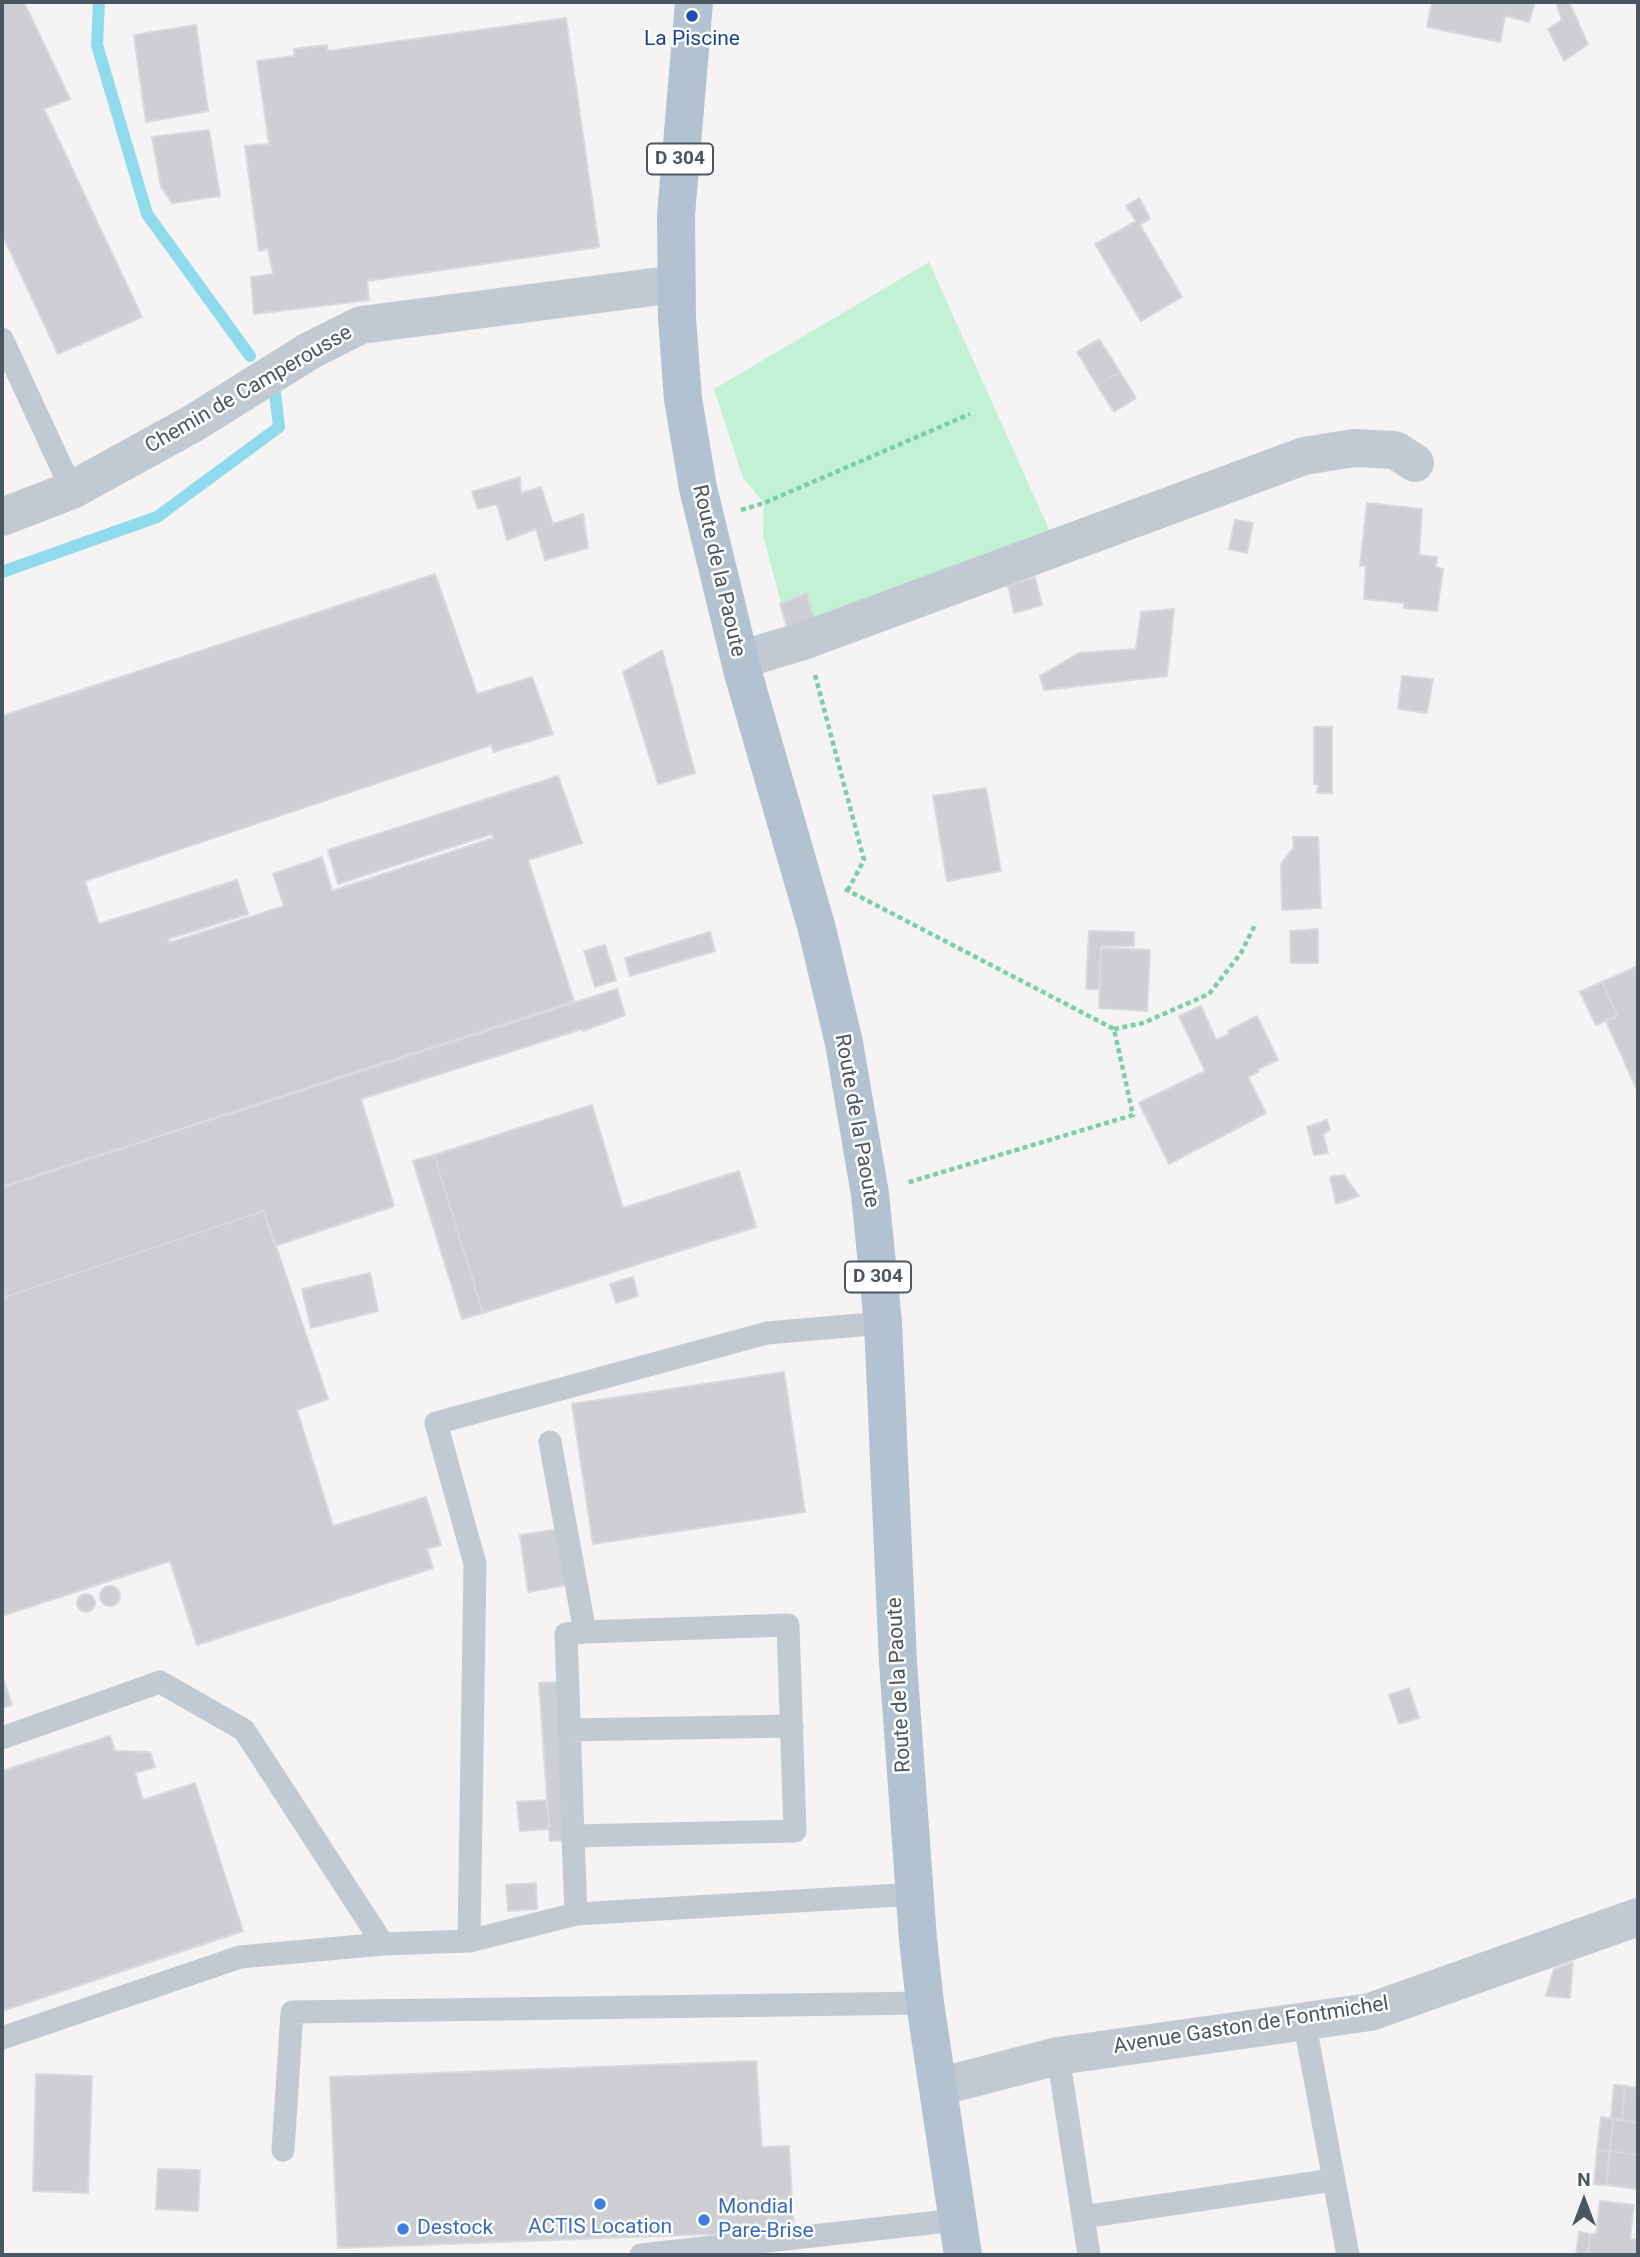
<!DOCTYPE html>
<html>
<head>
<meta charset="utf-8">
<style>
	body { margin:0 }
	#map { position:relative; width:1640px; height:2257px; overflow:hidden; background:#f5f3f3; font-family:Roboto,sans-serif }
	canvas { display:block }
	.frame { position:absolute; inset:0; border:4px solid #4a5661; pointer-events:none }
	.north { position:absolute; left:1549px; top:2166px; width:70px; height:70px; -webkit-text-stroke:5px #fff; paint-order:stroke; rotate:0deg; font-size:19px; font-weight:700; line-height:28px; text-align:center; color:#4a5661 }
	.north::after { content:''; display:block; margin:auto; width:24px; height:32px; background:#4a5661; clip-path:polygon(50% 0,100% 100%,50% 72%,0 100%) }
</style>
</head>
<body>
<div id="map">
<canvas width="1640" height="2257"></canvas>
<div class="frame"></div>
<div class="north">N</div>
</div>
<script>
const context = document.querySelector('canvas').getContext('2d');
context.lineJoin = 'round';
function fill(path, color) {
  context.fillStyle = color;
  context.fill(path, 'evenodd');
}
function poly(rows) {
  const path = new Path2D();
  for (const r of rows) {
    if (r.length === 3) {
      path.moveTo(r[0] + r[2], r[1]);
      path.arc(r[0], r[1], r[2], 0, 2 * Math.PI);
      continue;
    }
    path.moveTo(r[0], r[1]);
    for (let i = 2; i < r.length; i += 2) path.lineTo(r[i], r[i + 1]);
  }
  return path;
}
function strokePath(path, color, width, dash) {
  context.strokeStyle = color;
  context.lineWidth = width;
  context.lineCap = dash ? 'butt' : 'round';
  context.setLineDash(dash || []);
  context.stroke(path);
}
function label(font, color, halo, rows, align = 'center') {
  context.font = font + ' Roboto,sans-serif';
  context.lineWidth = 5;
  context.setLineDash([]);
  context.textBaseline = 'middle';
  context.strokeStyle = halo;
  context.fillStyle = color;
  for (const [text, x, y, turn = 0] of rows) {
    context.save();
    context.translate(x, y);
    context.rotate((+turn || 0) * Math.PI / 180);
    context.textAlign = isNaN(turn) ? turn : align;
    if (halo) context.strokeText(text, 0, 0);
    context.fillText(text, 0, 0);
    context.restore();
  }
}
const green = poly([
	[929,262,1056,545,789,633,763,535,764,503,743,478,714,389]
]);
const stream = poly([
	[99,2,97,45,147,214,250,356],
	[2,572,157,517,279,427,274,385]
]);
const building = poly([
	[2,2,24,2,70,99,44,109,142,317,58,354,2,234,2,2],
	[1432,2,1452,3,1535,2,1529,22,1505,16,1500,42,1427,27,1432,2],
	[1558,2,1569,2,1588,44,1564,61,1548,29,1562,20,1556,3,1558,2],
	[566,18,599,247,367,281,369,300,254,314,251,277,273,274,268,249,259,251,245,146,269,144,257,61,294,56,294,49,327,45,328,51,566,18],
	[196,25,208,111,146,122,134,35,196,25],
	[209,130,220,196,172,203,161,187,152,137,209,130],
	[1139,198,1150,218,1140,225,1182,297,1141,321,1095,244,1136,221,1126,206,1139,198],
	[1099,339,1120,372,1097,385,1077,352,1099,339],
	[1120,372,1136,398,1114,412,1097,385,1120,372],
	[520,477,521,493,541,487,553,524,583,514,588,548,545,560,536,529,507,540,497,504,478,509,472,492,520,477],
	[1367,503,1422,509,1419,555,1437,557,1436,567,1443,569,1437,611,1404,608,1404,603,1364,599,1366,566,1360,566,1367,503],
	[1235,520,1253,523,1247,553,1229,549,1235,520],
	[435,574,477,694,532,677,553,734,494,752,491,745,85,881,99,924,237,880,248,914,168,939,169,943,284,906,273,874,322,857,332,891,493,838,492,834,338,884,328,850,558,776,582,843,528,860,574,1001,2,1187,2,716,435,574],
	[1035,577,1042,605,1014,613,1008,586,1035,577],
	[807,593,816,624,789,633,780,604,807,593],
	[1174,609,1167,676,1044,690,1040,676,1079,653,1136,649,1141,612,1174,609],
	[662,650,695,773,658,784,623,672,662,650],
	[1402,676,1433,679,1427,713,1398,709,1402,676],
	[1314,727,1332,727,1332,793,1317,793,1318,784,1314,784,1314,727],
	[986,788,1001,871,947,881,933,796,986,788],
	[1293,837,1318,837,1321,908,1282,910,1281,864,1294,847,1293,837],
	[1318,929,1318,963,1291,963,1290,931,1318,929],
	[1089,931,1134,932,1134,946,1101,946,1099,989,1086,989,1089,931],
	[710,932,715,951,630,976,625,958,710,932],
	[605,945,616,980,595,987,584,951,605,945],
	[1101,948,1150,950,1147,1011,1099,1008,1101,948],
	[1638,966,1638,1092,1606,1021,1617,1016,1602,982,1638,966],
	[1602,982,1617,1016,1596,1025,1580,992,1602,982],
	[617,989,625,1015,583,1031,582,1029,361,1099,394,1206,275,1246,264,1211,2,1298,2,1187,617,989],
	[1201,1006,1216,1040,1229,1034,1228,1031,1257,1016,1278,1060,1258,1069,1259,1071,1248,1077,1266,1113,1169,1164,1139,1103,1205,1071,1179,1016,1201,1006],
	[592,1105,623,1208,739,1171,756,1227,483,1313,434,1155,592,1105],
	[1327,1120,1330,1130,1323,1134,1328,1153,1314,1155,1307,1127,1327,1120],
	[434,1155,483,1313,462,1319,413,1161,434,1155],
	[1344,1175,1359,1196,1336,1204,1330,1177,1344,1175],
	[264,1211,328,1399,297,1410,333,1526,426,1497,441,1545,427,1549,433,1568,197,1645,170,1561,2,1616,2,1298,264,1211],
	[370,1273,378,1311,311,1328,302,1289,370,1273],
	[633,1277,638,1296,616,1303,610,1284,633,1277],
	[784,1372,805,1512,593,1544,572,1404,784,1372],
	[560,1529,568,1585,528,1592,520,1535,560,1529],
	[110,1596,10],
	[86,1603,9],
	[2,1675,12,1705,2,1708,2,1675],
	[558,1682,568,1840,550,1841,539,1683,558,1682],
	[1409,1688,1419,1718,1399,1724,1389,1695,1409,1688],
	[110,1736,115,1751,150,1752,155,1767,135,1773,143,1800,195,1783,243,1931,2,2011,2,1771,110,1736],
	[547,1800,549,1829,520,1831,517,1802,547,1800],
	[536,1883,537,1909,508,1911,506,1885,536,1883],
	[1573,1962,1570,1998,1546,1996,1554,1969,1573,1962],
	[756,2061,762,2147,789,2146,794,2231,338,2248,330,2077,756,2061],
	[1638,2072,1638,2123,1622,2120,1625,2086,1636,2088,1638,2072],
	[36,2074,92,2076,88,2193,33,2191,36,2074],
	[1614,2085,1625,2086,1622,2120,1611,2119,1614,2085],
	[1601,2117,1613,2119,1610,2151,1597,2150,1601,2117],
	[1613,2119,1638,2123,1638,2155,1610,2151,1613,2119],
	[1597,2150,1610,2151,1606,2185,1594,2184,1597,2150],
	[1610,2151,1638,2155,1638,2189,1606,2185,1610,2151],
	[158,2169,200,2170,198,2211,156,2209,158,2169],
	[1600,2201,1634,2205,1630,2239,1638,2240,1638,2255,1588,2255,1590,2234,1596,2234,1600,2201],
	[1579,2232,1590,2234,1588,2255,1576,2255,1579,2232]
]);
const path = poly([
	[741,510,764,503,970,414],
	[815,675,864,860,848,890],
	[845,889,1114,1029,1133,1115,906,1183],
	[1114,1029,1143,1023,1209,994,1241,953,1256,923]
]);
const service = poly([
	[2,339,72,490],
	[550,1442,585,1632,788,1625,795,1831,573,1836,566,1634,585,1632],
	[568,1730,792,1726],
	[2,1738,160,1682,244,1730,383,1944],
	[573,1836,576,1914,916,1894],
	[469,1941,576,1914],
	[1304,2020,1348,2255],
	[2,2038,240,1957,383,1944,469,1941,475,1564,436,1423,767,1333,883,1323],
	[1058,2056,1089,2255],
	[283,2150,292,2012,925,2003],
	[1083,2217,1333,2180],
	[641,2255,957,2220]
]);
const minor = poly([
	[2,517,72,490,192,424,311,350,361,325,676,284],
	[740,660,806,640,1304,456,1354,448,1395,450,1415,463],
	[938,2087,1058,2056,1370,2012,1638,1917]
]);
const primary = poly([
	[694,2,676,215,677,318,683,399,698,488,743,673,817,929,844,1043,870,1194,883,1323,898,1662,918,1939,925,2003,963,2255]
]);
const markers = [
	[692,16,7,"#1a4fb4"],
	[600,2204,7,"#3f7fe0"],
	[704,2220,7,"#3f7fe0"],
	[403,2229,7,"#3f7fe0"]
];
const shields = [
	[680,159,66],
	[878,1277,66]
];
const shieldNames = [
	["D 304",680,159],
	["D 304",878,1277]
];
const transitNames = [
	["La Piscine",692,40]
];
const streetNames = [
	["Chemin de Camperousse",249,390,-30],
	["Route de la Paoute",718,571,77],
	["Route de la Paoute",856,1121,80],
	["Route de la Paoute",900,1685,-93],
	["Avenue Gaston de Fontmichel",1251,2026,-9]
];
const shopNames = [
	["Mondial",718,2208],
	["Pare-Brise",718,2232],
	["ACTIS Location",600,2228,"center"],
	["Destock",417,2229]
];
fill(green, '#c3f1d5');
strokePath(stream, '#90daee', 12);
fill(building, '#cdcfd5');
strokePath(building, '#d7d9de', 2);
strokePath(path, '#7ad0a6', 4.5, [5, 3.5]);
strokePath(service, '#c1cad2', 23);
strokePath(minor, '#c1cad2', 38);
strokePath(primary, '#b3c2d1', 38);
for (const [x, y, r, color] of markers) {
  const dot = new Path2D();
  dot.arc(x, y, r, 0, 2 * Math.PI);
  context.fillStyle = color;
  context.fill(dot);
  strokePath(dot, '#fff', 2.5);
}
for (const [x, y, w] of shields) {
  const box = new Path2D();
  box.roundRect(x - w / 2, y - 15.5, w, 31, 5);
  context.fillStyle = '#fff';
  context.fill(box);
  strokePath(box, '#4a5661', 2);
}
label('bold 19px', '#4a5661', null, shieldNames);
label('21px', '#164399', '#fff', transitNames);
label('21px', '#4a5661', '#fff', streetNames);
label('21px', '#366cbe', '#fff', shopNames, 'left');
</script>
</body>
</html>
